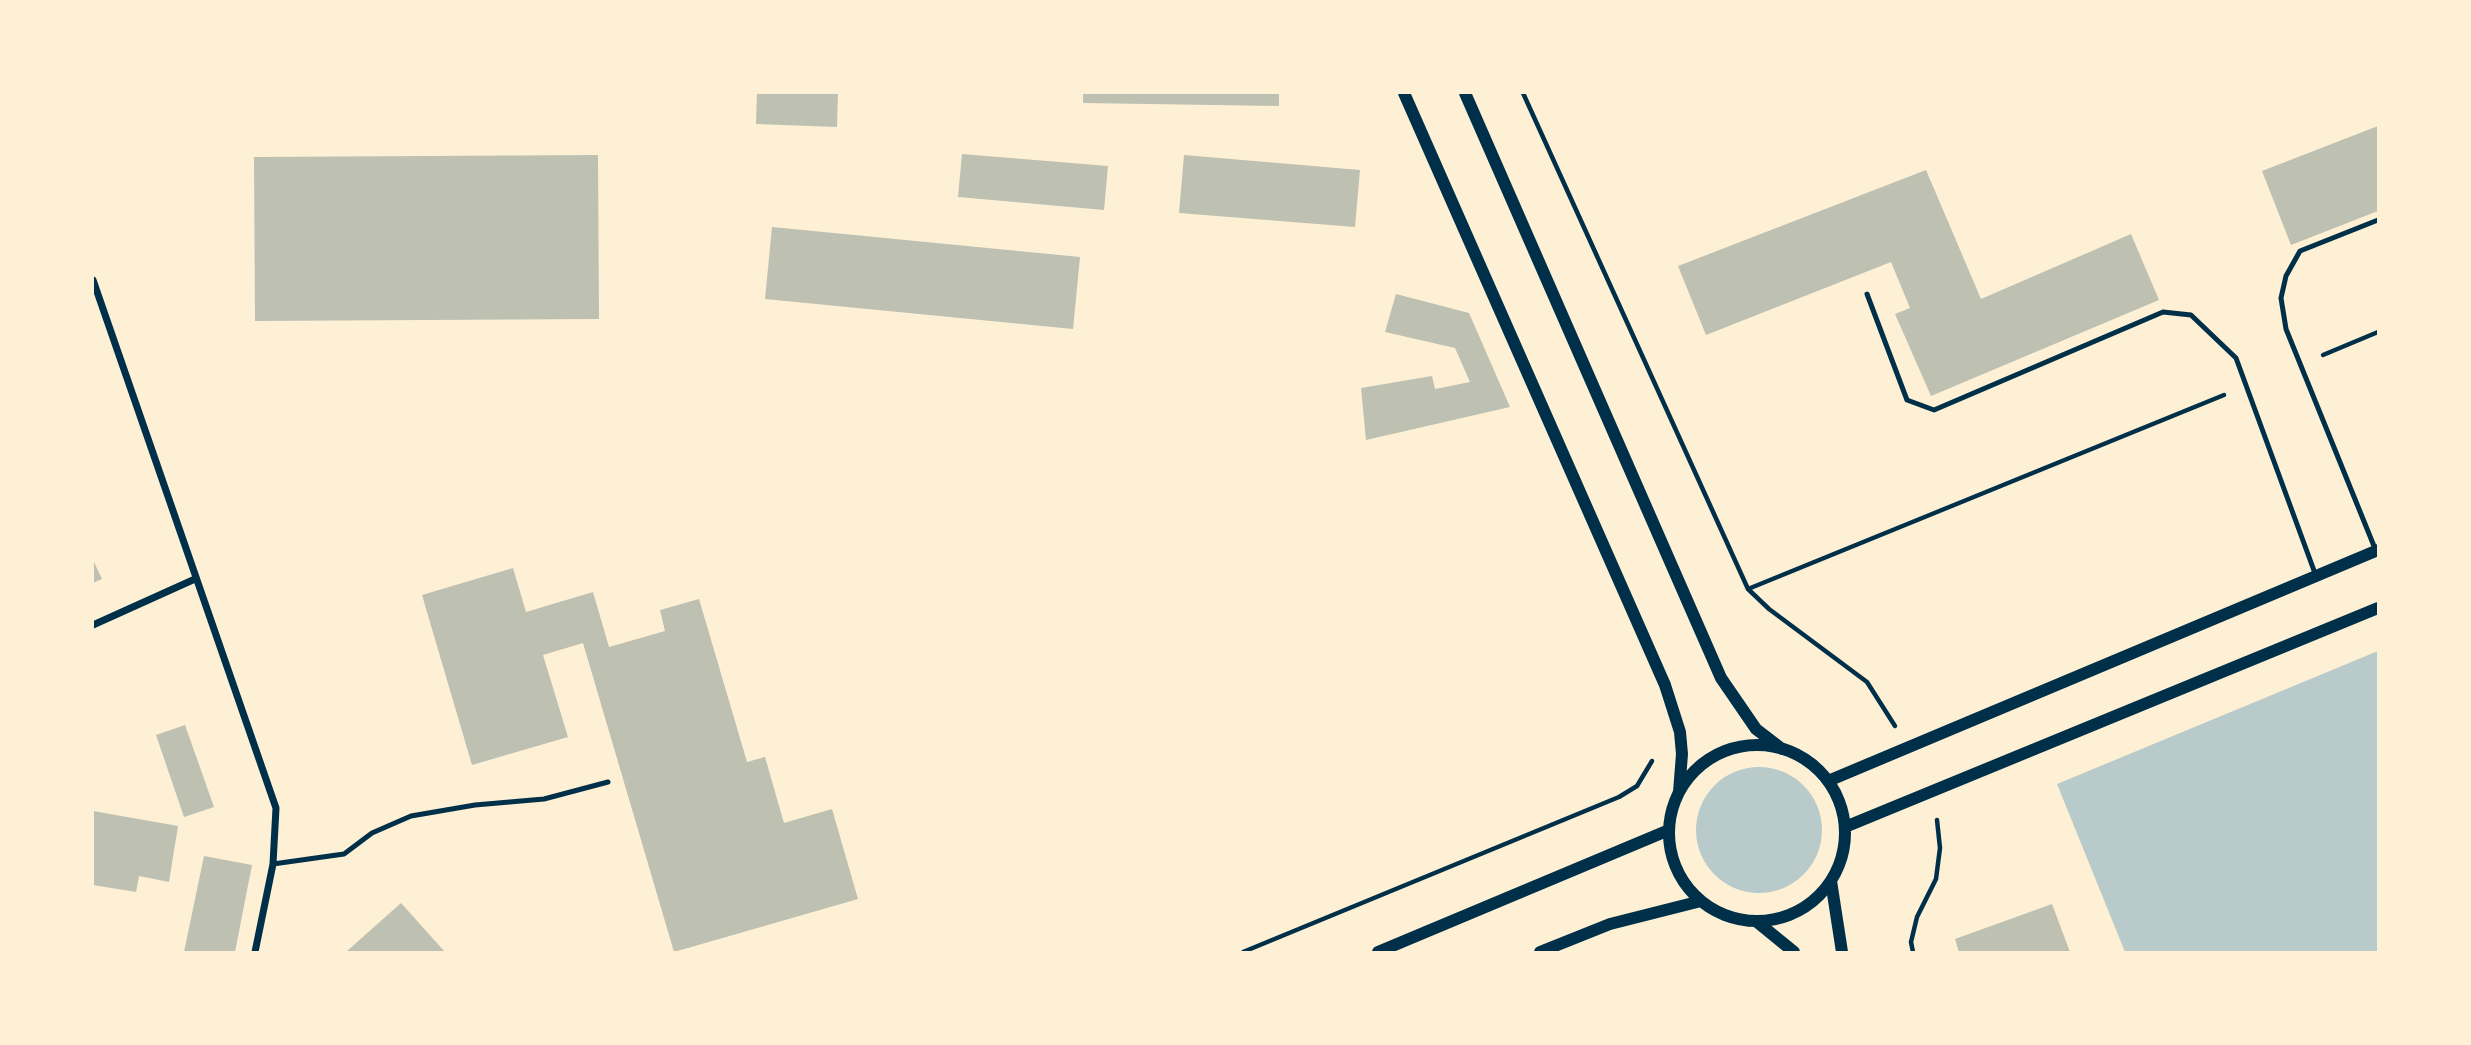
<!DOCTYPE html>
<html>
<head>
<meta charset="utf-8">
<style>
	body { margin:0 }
	#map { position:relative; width:2471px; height:1045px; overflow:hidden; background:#fdf0d5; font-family:Helvetica,sans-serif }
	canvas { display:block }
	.frame { position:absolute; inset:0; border:94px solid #fdf0d5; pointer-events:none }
</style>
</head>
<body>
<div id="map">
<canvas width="2471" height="1045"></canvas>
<div class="frame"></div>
</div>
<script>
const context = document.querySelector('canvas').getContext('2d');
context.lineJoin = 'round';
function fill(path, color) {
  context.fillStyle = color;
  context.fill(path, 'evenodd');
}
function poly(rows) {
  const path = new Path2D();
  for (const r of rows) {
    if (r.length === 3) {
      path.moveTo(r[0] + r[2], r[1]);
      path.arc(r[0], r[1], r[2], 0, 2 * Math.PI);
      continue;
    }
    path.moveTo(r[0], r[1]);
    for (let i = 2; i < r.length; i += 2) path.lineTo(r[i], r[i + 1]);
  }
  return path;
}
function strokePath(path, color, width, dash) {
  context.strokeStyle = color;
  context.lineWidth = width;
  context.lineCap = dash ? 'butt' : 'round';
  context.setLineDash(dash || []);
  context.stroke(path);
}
const green = poly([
	[2378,651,2378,952,2125,952,2057,784],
	[1759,830,63]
]);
const building = poly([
	[757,93,838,93,837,127,756,124],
	[1083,93,1279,93,1279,106,1083,103],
	[2378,126,2378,211,2291,245,2262,171],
	[962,154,1108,166,1104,210,958,197],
	[598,155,599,319,255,321,254,157],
	[1184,155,1360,170,1355,227,1179,213],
	[1926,170,1981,299,2131,234,2159,300,1931,396,1895,314,1910,308,1891,262,1706,335,1678,266],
	[772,227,1080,257,1073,329,765,299],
	[1396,294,1469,313,1510,407,1366,440,1361,388,1432,376,1435,389,1470,382,1455,348,1385,332],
	[93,560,102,579,93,583],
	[513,568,526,612,593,592,609,647,665,631,660,610,699,599,747,762,765,757,784,823,832,809,858,899,674,952,583,643,543,655,568,737,472,765,422,595],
	[185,725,214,807,184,817,156,735],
	[93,811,178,826,169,882,139,876,136,892,93,885],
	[204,856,252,865,235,952,184,952],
	[401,903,445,952,346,952],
	[2052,904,2070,952,1959,952,1955,939]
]);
const path = poly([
	[1523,93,1748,589,1769,609,1867,682,1895,726],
	[2323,355,2378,332],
	[1748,589,2224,395],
	[1243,952,1619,797,1637,786,1652,761],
	[1913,952,1911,942,1917,917,1936,879,1940,848,1937,820]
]);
const service = poly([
	[1867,294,1907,400,1934,410,2163,312,2191,315,2236,358,2316,576],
	[2376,551,2286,329,2281,298,2286,276,2300,251,2378,220],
	[273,864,344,854,372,833,411,816,475,805,544,799,608,782]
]);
const minor = poly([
	[93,280,276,808,273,864,255,952],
	[93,625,195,579]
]);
const tertiary = poly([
	[1404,93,1665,685,1680,732,1682,754,1679,792],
	[1465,93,1721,678,1756,729,1782,749],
	[1757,833,88],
	[1828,781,2378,550],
	[1845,827,2378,608],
	[1831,881,1842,952],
	[1756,921,1794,952],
	[1378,952,1669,830],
	[1540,952,1610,924,1701,901]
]);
fill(green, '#b9caca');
fill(building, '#bec0b2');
strokePath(path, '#003049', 4.5);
strokePath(service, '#003049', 5);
strokePath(minor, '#003049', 7);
strokePath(tertiary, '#003049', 12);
</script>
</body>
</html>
